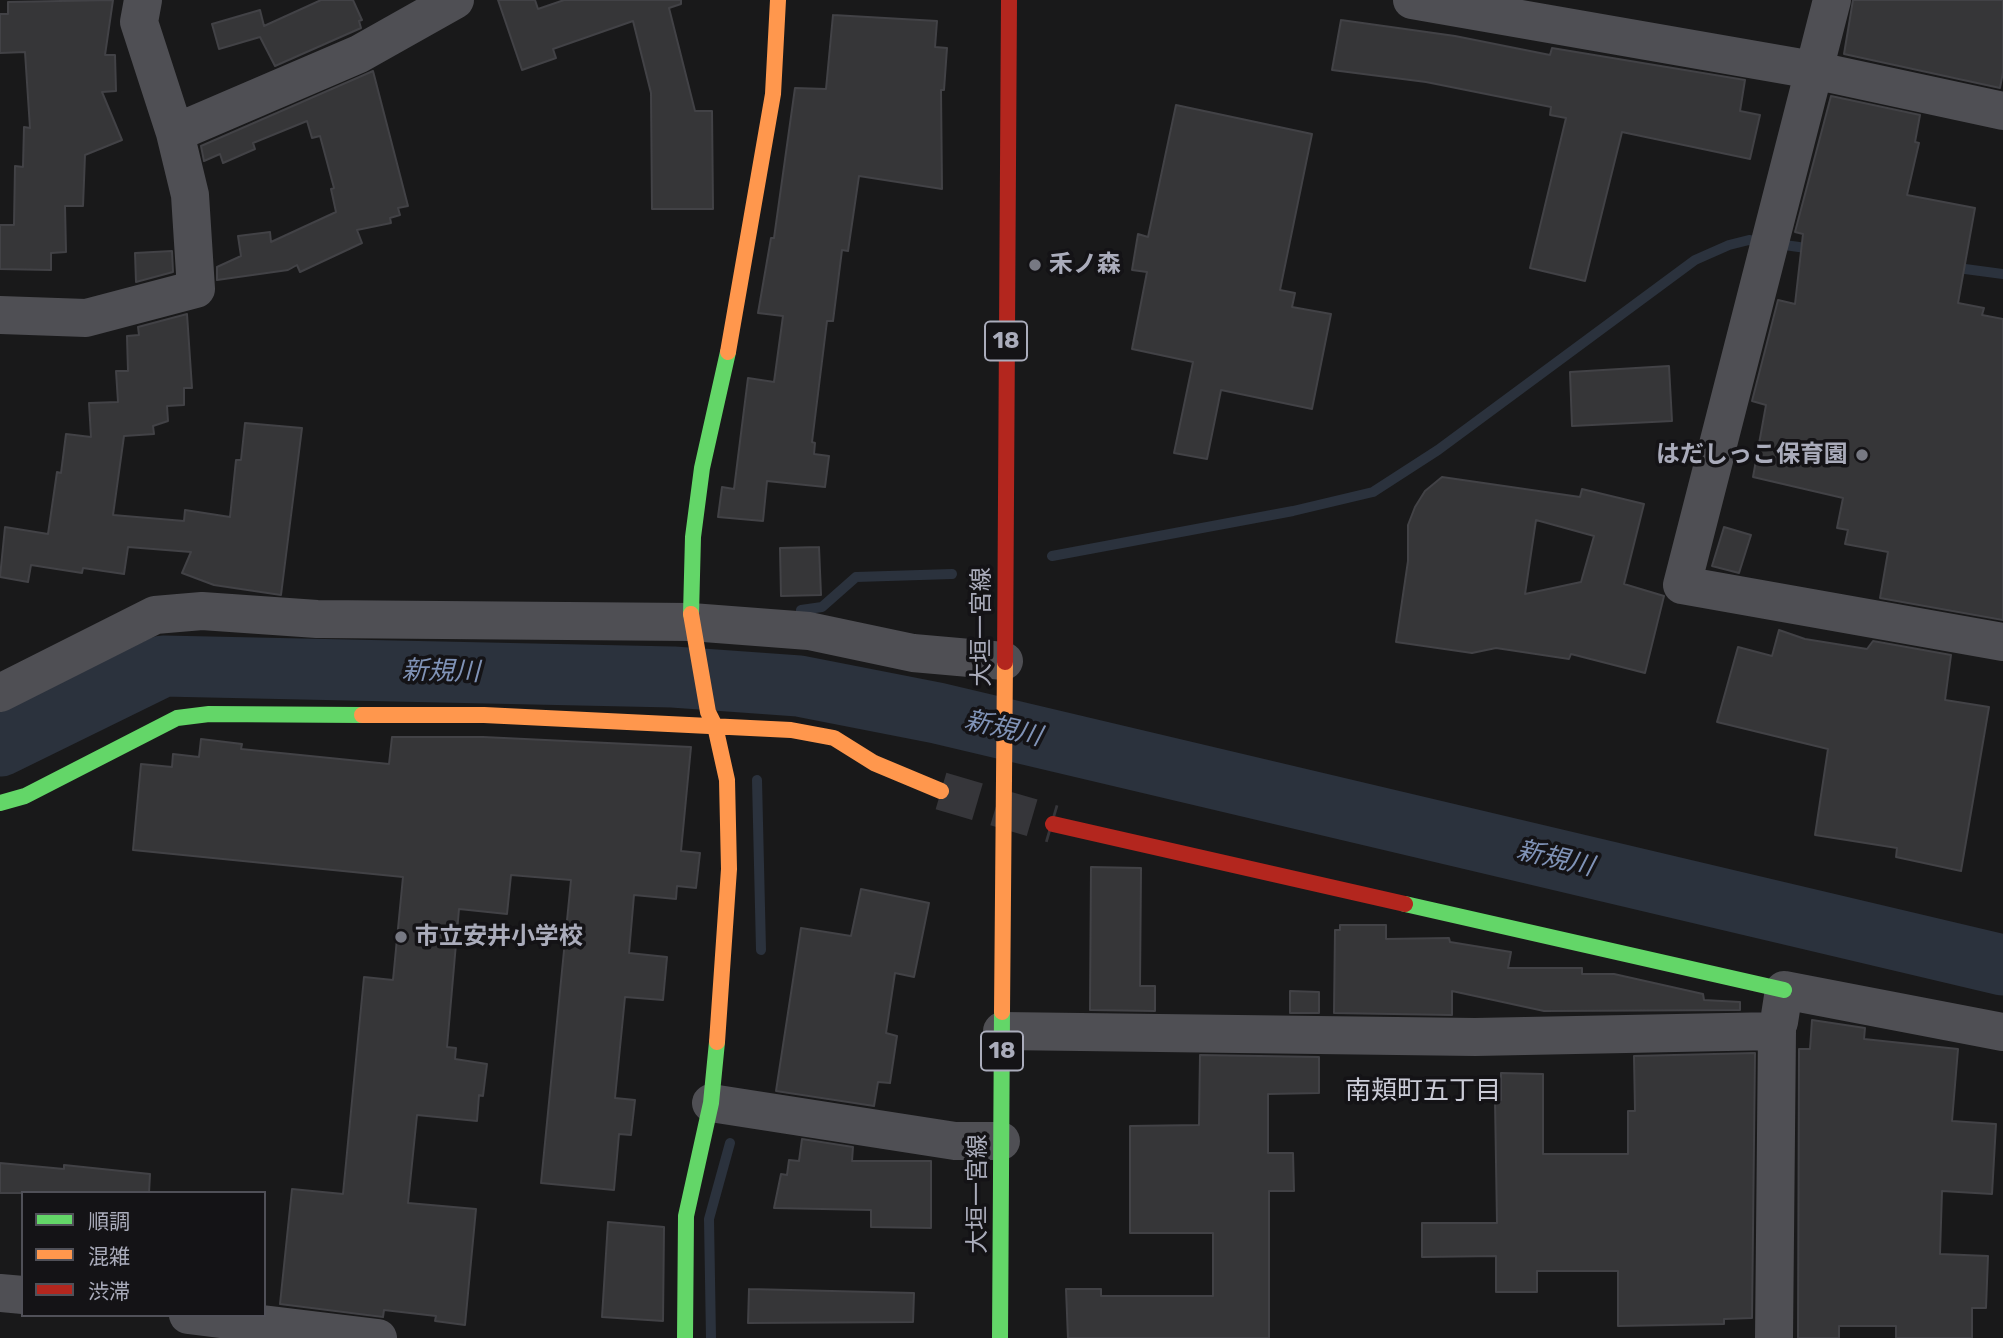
<!DOCTYPE html>
<html>
<head>
<meta charset="utf-8">
<style>
	body { margin:0 }
	#map { position:relative; width:2003px; height:1338px; overflow:hidden; background:#19191a; font-family:Rubik,"Noto Sans JP",sans-serif }
	canvas { display:block }
	.legend { position:absolute; left:21px; top:1191px; width:245px; height:126px; box-sizing:border-box; background:#141316; border:2px solid #505058; margin:0; padding:9px 12px; list-style:none; font-size:21px; color:#aaacbb }
	.legend li { display:flex; align-items:center; gap:14px; height:35px }
	.legend b { width:35px; border:2px solid #505058 }
</style>
</head>
<body>
<div id="map">
<canvas width="2003" height="1338"></canvas>
<ul class="legend">
<li><b style="height:9px;background:#63d668"></b>順調</li>
<li><b style="height:9px;background:#ff974d"></b>混雑</li>
<li><b style="height:9px;background:#b3261e"></b>渋滞</li>
</ul>
</div>
<script>
const context = document.querySelector('canvas').getContext('2d');
context.lineJoin = 'round';
function poly(rows) {
  const path = new Path2D();
  for (const r of rows) {
    path.moveTo(r[0], r[1]);
    for (let i = 2; i < r.length; i += 2) path.lineTo(r[i], r[i + 1]);
  }
  return path;
}
function strokePath(path, color, width, dash) {
  context.strokeStyle = color;
  context.lineWidth = width;
  context.lineCap = dash ? 'butt' : 'round';
  context.setLineDash(dash || []);
  context.stroke(path);
}
function fill(path, color) {
  context.fillStyle = color;
  context.fill(path, 'evenodd');
}
function label(font, color, halo, rows, align = 'center') {
  context.font = font + ' Rubik,"Noto Sans JP",sans-serif';
  context.lineWidth = 7;
  context.setLineDash([]);
  context.textBaseline = 'middle';
  context.strokeStyle = halo;
  context.fillStyle = color;
  for (const [text, x, y, turn = 0] of rows) {
    context.save();
    context.translate(x, y);
    context.rotate((+turn || 0) * Math.PI / 180);
    context.textAlign = isNaN(turn) ? turn : align;
    if (halo) context.strokeText(text, 0, 0);
    context.fillText(text, 0, 0);
    context.restore();
  }
}
const stream = poly([
	[1950,267,2003,274],
	[1052,556,1293,511,1373,492,1438,450,1695,260,1729,245,1749,240,1813,249],
	[801,610,822,607,856,577,952,574],
	[757,780,761,950],
	[711,1338,709,1219,730,1143]
]);
const river = poly([
	[0,746,163,666,673,677,799,686,937,713,2003,965]
]);
const building = poly([
	[113,0,105,55,115,55,116,91,102,92,122,140,85,155,83,206,65,206,66,252,51,253,51,270,0,269,0,225,14,225,15,166,23,167,24,127,30,128,25,52,0,53,0,14,8,14,8,2,113,0],
	[321,0,353,0,362,20,359,21,361,28,275,66,260,37,219,49,212,24,260,10,264,26,321,0],
	[498,0,535,0,538,9,564,0,681,0,681,4,669,8,695,111,712,111,713,209,652,209,651,93,633,21,553,49,556,58,522,70,498,0],
	[1853,0,2003,0,2003,72,2000,88,1844,54,1853,0],
	[833,15,937,21,935,47,947,48,944,90,941,90,942,189,859,176,848,251,842,250,833,321,827,321,812,442,815,443,814,454,829,456,825,487,767,481,763,521,718,517,722,487,734,489,748,378,774,382,783,316,758,313,771,238,774,238,795,88,826,89,833,15],
	[1341,20,1455,36,1550,55,1552,48,1745,80,1740,111,1760,115,1750,159,1622,132,1585,281,1530,268,1566,118,1550,115,1551,107,1426,82,1332,70,1341,20],
	[373,71,408,206,398,208,400,215,390,218,391,223,357,230,362,243,300,272,297,265,288,270,217,280,217,267,241,256,238,236,270,232,271,242,336,212,331,189,334,188,320,136,312,138,307,121,253,143,255,149,223,163,220,154,204,161,201,146,373,71],
	[1831,96,1920,115,1915,142,1919,143,1907,195,1975,208,1958,303,1984,308,1982,315,2003,319,2003,620,1880,598,1888,552,1845,544,1848,530,1837,528,1843,498,1753,477,1766,405,1752,401,1778,300,1795,304,1803,234,1795,232,1831,96],
	[1176,105,1312,134,1280,290,1295,293,1292,307,1331,314,1312,409,1221,390,1207,459,1174,453,1193,362,1132,349,1147,272,1132,270,1138,234,1148,237,1176,105],
	[172,251,173,272,136,282,135,253,172,251],
	[187,314,192,388,184,388,184,405,167,406,168,421,153,426,154,434,124,436,113,515,184,521,185,510,230,517,236,460,241,460,245,423,302,428,281,595,214,585,182,573,191,552,128,547,124,574,83,568,82,573,31,565,28,582,0,577,5,527,48,534,57,472,61,473,66,434,91,437,89,403,118,402,116,371,128,371,127,336,139,335,138,327,187,314],
	[1669,366,1672,421,1572,426,1570,372,1669,366],
	[1442,477,1580,497,1582,489,1644,504,1624,584,1664,596,1645,673,1571,654,1569,659,1496,648,1472,653,1396,642,1408,561,1408,525,1415,507,1425,491,1442,477],
	[1536,520,1594,536,1581,582,1525,594,1536,520],
	[1724,527,1751,535,1739,573,1712,566,1724,527],
	[819,547,821,595,781,596,780,548,819,547],
	[1779,630,1805,639,1867,649,1873,641,1951,655,1945,700,1989,707,1961,871,1896,857,1897,848,1815,835,1828,749,1717,722,1738,647,1772,656,1779,630],
	[392,737,483,737,691,747,681,851,700,853,696,888,677,886,676,899,634,895,629,953,667,957,663,1000,625,997,615,1098,635,1100,631,1135,619,1134,614,1190,541,1183,571,880,511,875,507,914,459,909,447,1047,456,1048,455,1059,487,1064,483,1096,479,1095,477,1121,417,1115,408,1203,476,1209,465,1325,435,1321,436,1316,384,1310,383,1317,280,1304,292,1189,343,1194,364,977,393,980,403,877,133,850,141,764,172,767,173,754,199,757,201,739,242,744,241,749,389,764,392,737],
	[1091,867,1141,868,1140,986,1155,986,1155,1011,1090,1010,1091,867],
	[861,889,929,903,914,977,895,973,886,1033,897,1036,890,1083,878,1082,874,1106,776,1091,801,928,851,936,861,889],
	[1340,925,1386,925,1386,939,1449,938,1450,942,1511,952,1508,968,1582,968,1582,974,1614,974,1703,994,1704,1000,1740,1002,1740,1010,1544,1011,1452,991,1452,1015,1334,1013,1335,930,1340,930,1340,925],
	[1290,991,1319,992,1319,1013,1290,1013,1290,991],
	[1812,1020,1865,1028,1864,1039,1958,1049,1952,1121,1996,1124,1992,1194,1942,1191,1940,1254,1988,1256,1986,1308,1972,1308,1972,1338,1896,1338,1896,1326,1839,1326,1839,1338,1798,1338,1799,1049,1810,1049,1812,1020],
	[1755,1053,1752,1318,1724,1319,1724,1324,1618,1326,1618,1271,1537,1271,1537,1292,1496,1292,1496,1256,1422,1257,1422,1223,1497,1223,1495,1100,1501,1100,1501,1073,1543,1074,1543,1154,1628,1154,1628,1111,1635,1111,1634,1056,1755,1053],
	[1200,1055,1319,1057,1319,1093,1268,1094,1268,1153,1293,1153,1294,1191,1269,1191,1269,1338,1068,1338,1066,1289,1101,1289,1101,1296,1213,1296,1213,1233,1130,1233,1130,1126,1199,1125,1200,1055],
	[802,1139,853,1147,852,1161,931,1161,931,1228,871,1227,871,1210,774,1208,781,1174,787,1175,789,1160,799,1161,802,1139],
	[0,1163,64,1169,64,1165,150,1174,149,1193,0,1193,0,1163],
	[608,1222,664,1227,663,1321,602,1317,608,1222],
	[749,1289,914,1293,913,1322,748,1323,749,1289]
]);
const secondaryTunnel = poly([
	[941,791,1053,824]
]);
const street = poly([
	[1412,0,1813,70,2003,111],
	[1832,0,1682,585,2003,642],
	[175,133,359,54,455,0],
	[0,315,86,318,196,289,190,195,175,133,139,22,143,0],
	[0,693,155,615,202,611,317,619,691,622,809,631,913,653,1004,661],
	[1779,1022,1784,990,2003,1032],
	[1002,1031,1475,1037,1777,1031,1774,1338],
	[711,1103,955,1141,1001,1141],
	[0,1293,23,1295],
	[188,1315,378,1338]
]);
const fast = poly([
	[691,614,693,537,702,468,728,352],
	[0,803,25,796,177,718,209,714,362,715],
	[1405,904,1784,990],
	[685,1338,686,1216,711,1103,717,1042],
	[1000,1338,1002,1012]
]);
const slow = poly([
	[728,352,773,94,778,0],
	[691,614,708,712,715,726,727,780,729,869,717,1042],
	[362,715,484,715,791,730,834,738,874,763,941,791],
	[1002,1012,1005,662]
]);
const jam = poly([
	[1005,662,1009,0],
	[1053,824,1405,904]
]);
const markers = [
	[1035,265,7,"#777983"],
	[1862,455,7,"#777983"],
	[401,937,7,"#777983"]
];
const shields = [
	[1006,341,42],
	[1002,1051,42]
];
const shieldNames = [
	["18",1006,341],
	["18",1002,1051]
];
const poiNames = [
	["禾ノ森",1049,265],
	["はだしっこ保育園",1848,455,"right"],
	["市立安井小学校",415,937]
];
const streetNames = [
	["大垣一宮線",982,627,-90],
	["大垣一宮線",978,1194,-90]
];
const waterNames = [
	["新規川",441,672,1],
	["新規川",1003,729,13],
	["新規川",1555,859,13]
];
const neighbourhoodNames = [
	["南頬町五丁目",1423,1091]
];
strokePath(stream, '#2b323d', 10);
strokePath(river, '#2b323d', 61);
fill(building, '#363638');
strokePath(building, '#424246', 2);
strokePath(secondaryTunnel, '#36363a', 38, [38, 19]);
strokePath(street, '#4f4f54', 38);
strokePath(fast, '#63d668', 16);
strokePath(slow, '#ff974d', 16);
strokePath(jam, '#b3261e', 16);
for (const [x, y, r, color] of markers) {
  const dot = new Path2D();
  dot.arc(x, y, r, 0, 2 * Math.PI);
  context.fillStyle = color;
  context.fill(dot);
  strokePath(dot, '#141316', 2.5);
}
for (const [x, y, w] of shields) {
  const box = new Path2D();
  box.roundRect(x - w / 2, y - 19.5, w, 39, 5);
  context.fillStyle = '#141316';
  context.fill(box);
  strokePath(box, '#aaacbb', 2);
}
label('bold 23px', '#aaacbb', null, shieldNames);
label('bold 24px', '#aaacbb', '#141316', poiNames, 'left');
label('24px', '#aaacbb', '#141316', streetNames);
label('italic 26px', '#8093b7', '#141316', waterNames);
label('26px', '#cbccd7', '#141316', neighbourhoodNames);
</script>
</body>
</html>
